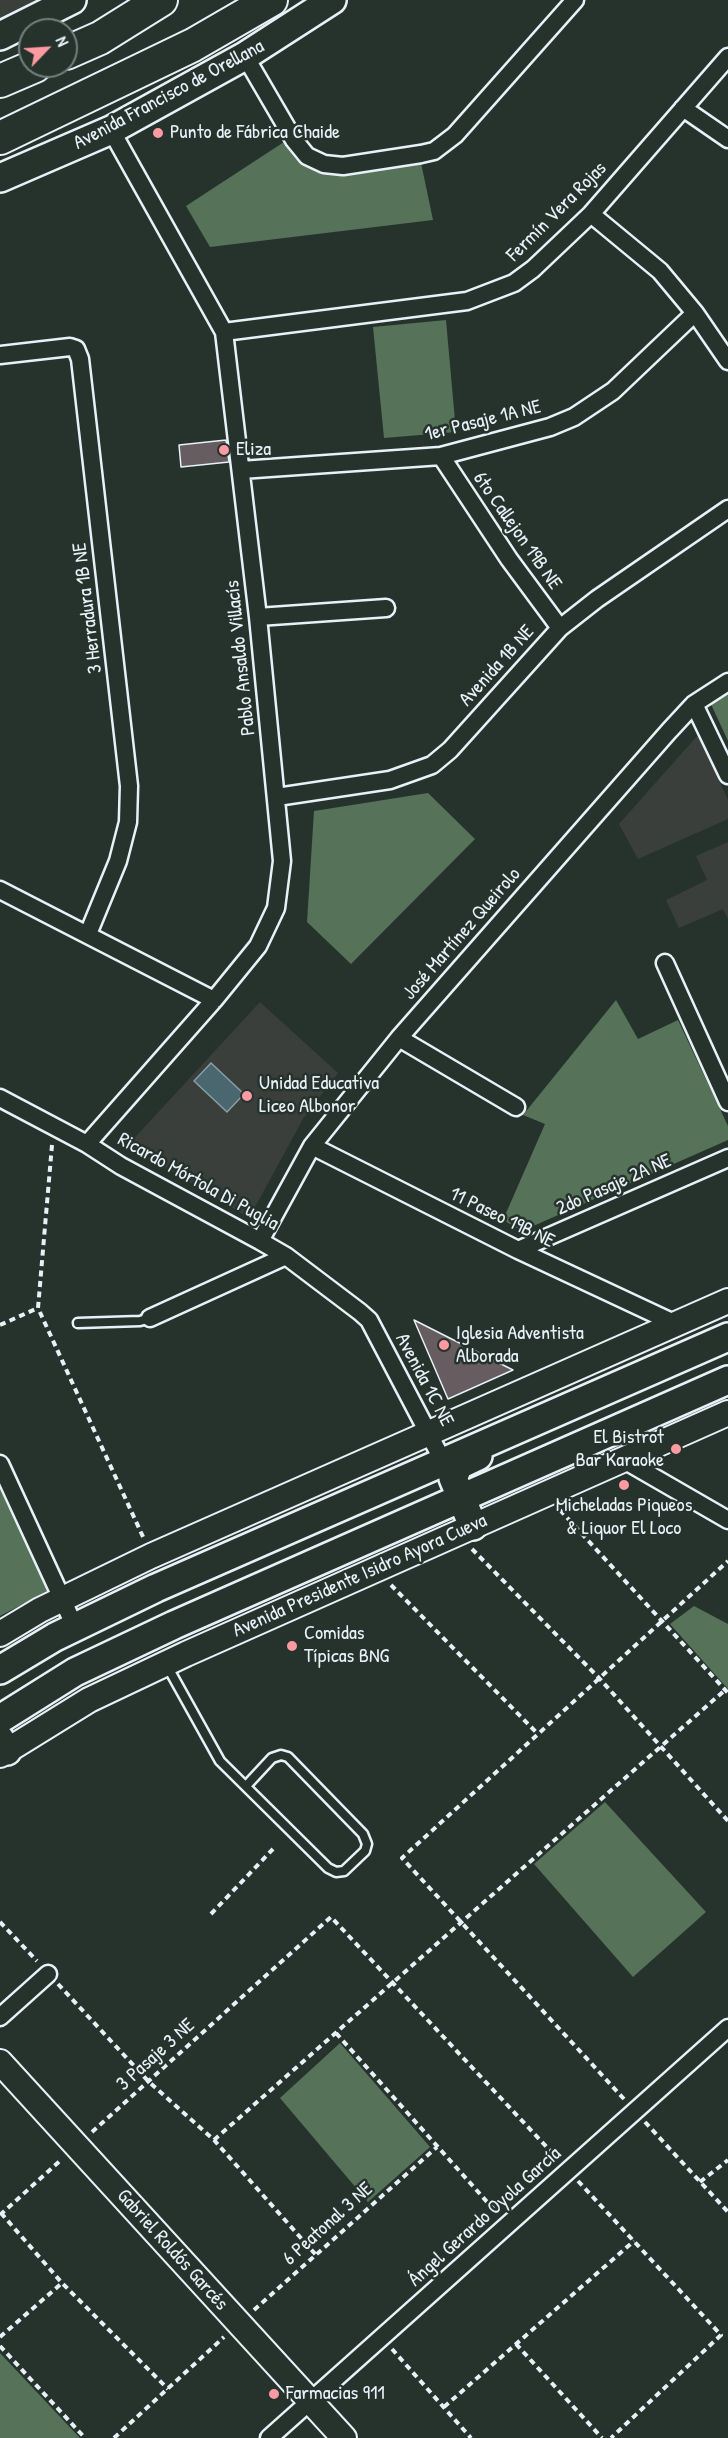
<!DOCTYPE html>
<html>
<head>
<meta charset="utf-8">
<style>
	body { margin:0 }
	#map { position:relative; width:728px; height:2438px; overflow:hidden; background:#26332d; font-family:"Patrick Hand",sans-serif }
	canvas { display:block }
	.north { position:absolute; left:18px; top:18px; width:60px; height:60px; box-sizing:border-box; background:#26332d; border:2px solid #747f7e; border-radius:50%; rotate:65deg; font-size:16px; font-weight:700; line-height:24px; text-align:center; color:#e8f1f8 }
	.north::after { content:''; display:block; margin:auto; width:21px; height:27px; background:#ff9aa2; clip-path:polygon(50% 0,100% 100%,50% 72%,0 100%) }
</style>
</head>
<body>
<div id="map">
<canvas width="728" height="2438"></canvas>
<div class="north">N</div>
</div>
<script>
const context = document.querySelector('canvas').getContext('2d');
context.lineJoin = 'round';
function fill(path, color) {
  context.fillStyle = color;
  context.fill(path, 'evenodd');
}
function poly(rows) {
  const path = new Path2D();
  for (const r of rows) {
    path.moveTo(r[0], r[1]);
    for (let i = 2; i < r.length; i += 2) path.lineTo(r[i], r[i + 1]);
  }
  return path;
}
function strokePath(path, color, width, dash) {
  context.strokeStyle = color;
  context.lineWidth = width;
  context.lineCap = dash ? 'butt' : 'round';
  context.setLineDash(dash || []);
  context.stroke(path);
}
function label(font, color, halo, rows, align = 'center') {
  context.font = font + ' "Patrick Hand",sans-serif';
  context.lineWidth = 5;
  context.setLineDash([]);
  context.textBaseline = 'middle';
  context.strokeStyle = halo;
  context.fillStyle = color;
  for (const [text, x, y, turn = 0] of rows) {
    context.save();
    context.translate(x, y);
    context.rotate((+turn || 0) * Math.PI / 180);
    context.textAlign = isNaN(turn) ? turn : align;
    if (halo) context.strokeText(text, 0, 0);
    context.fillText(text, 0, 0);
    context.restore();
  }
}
const built = poly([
	[0,0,69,0,0,36],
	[698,735,728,800,728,819,638,859,619,824],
	[728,842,728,919,723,909,679,928,666,900,707,880,696,856],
	[260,1002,338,1073,303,1119,249,1218,128,1145]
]);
const green = poly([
	[284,142,296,158,310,165,420,158,433,220,210,247,186,206],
	[446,320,456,432,384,438,373,327],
	[728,690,728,741,710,702],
	[428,793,475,839,351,964,307,922,314,811],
	[616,1000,638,1039,678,1020,728,1126,728,1140,522,1231,503,1220,545,1124,523,1115],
	[0,1481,47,1591,0,1616],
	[694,1606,728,1624,728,1689,670,1624],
	[605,1802,706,1912,633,1977,534,1864],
	[340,2043,430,2147,368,2202,280,2098],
	[0,2353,80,2438,0,2438]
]);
const water = poly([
	[211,1063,244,1094,227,1112,194,1081,211,1063]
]);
const building = poly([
	[226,440,229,462,181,467,179,445,226,440],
	[414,1320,513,1370,448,1399,414,1320]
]);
const path = poly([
	[52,1145,38,1308,144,1539],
	[0,1325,38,1308],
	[560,1510,728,1693],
	[472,1549,599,1678,728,1821],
	[391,1585,538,1734],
	[211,1914,273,1849],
	[0,1922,37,1961],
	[58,1984,149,2082,214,2140,316,2255],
	[336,2033,497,2213],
	[624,2099,402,1858,728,1561],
	[645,2122,728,2212],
	[92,2132,331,1917,557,2158],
	[214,2140,725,1690],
	[578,2181,721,2335,611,2438],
	[700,2182,728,2160],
	[1,2213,62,2283,168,2389],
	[0,2215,62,2159],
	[254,2310,437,2147],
	[0,2337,62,2283],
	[516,2344,602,2438],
	[0,2346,85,2438],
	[392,2349,471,2438],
	[444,2407,634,2241],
	[114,2438,224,2337]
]);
const lane = poly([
	[78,1323,140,1321,150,1318],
	[166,1664,220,1761,328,1868,336,1872,344,1871,365,1851,367,1844,363,1834,288,1757,281,1755,272,1758,246,1786]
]);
const street = poly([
	[245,56,294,140,307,156,324,164,343,166,421,154,434,151,455,135,575,0],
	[683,108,728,139],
	[591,214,660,271,695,313,728,361],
	[224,332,467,301,514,283,533,269,591,214,728,57],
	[0,355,70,347,76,349,80,359,129,786,128,822,118,861,88,934],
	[441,456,509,559,560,628],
	[241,470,441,456,550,427,574,417,613,391,695,313],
	[258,617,386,608],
	[694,704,728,775],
	[277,797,390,780,432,765,450,750,560,628,597,599,728,509],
	[0,890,214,1000],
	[665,963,728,1102],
	[399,1038,516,1107],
	[0,1098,87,1144,121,1166,260,1241,286,1256,360,1312,369,1320,444,1463],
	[87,1144,214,1000,258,946,276,908,282,861,258,617,224,332,111,130],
	[312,1146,518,1250,676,1324],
	[260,1241,312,1146,399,1038,669,731,694,704,728,682],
	[518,1250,728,1158],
	[150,1318,286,1256],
	[624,1460,728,1520],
	[0,1464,75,1627],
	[0,2017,48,1974],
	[269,2438,728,2028]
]);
const secondary = poly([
	[0,1634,40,1610,151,1556,728,1301],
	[0,1755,89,1700,186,1654,728,1413],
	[0,2062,344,2438]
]);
const primary = poly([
	[0,36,72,0],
	[0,178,111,130,245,56,332,0],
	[473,1526,453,1478,459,1465,478,1456],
	[0,1670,55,1637,156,1588,728,1337],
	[0,1719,75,1672,174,1625,728,1380],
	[0,1739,7,1751]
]);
const highway = poly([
	[66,53,100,38,161,0],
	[0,81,35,66],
	[0,138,193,45,271,0]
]);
const markers = [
	[158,133,6,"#ff9aa2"],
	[224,450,6,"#ff9aa2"],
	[247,1096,6,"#ff9aa2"],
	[444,1345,6,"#ff9aa2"],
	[676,1449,6,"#ff9aa2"],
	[624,1485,6,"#ff9aa2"],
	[292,1646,6,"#ff9aa2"],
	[274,2394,6,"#ff9aa2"]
];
const streetNames = [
	["Avenida Francisco de Orellana",169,95,-28],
	["Fermín Vera Rojas",557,212,-45],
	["1er Pasaje 1A NE",483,421,-14],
	["6to Callejon 19B NE",517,531,55],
	["3 Herradura 1B NE",88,608,-97],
	["Pablo Ansaldo Villacís",241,658,-96],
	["Avenida 1B NE",497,666,-48],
	["José Martínez Queirolo",462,934,-49],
	["Ricardo Mórtola Di Puglia",198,1182,29],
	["2do Pasaje 2A NE",614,1185,-24],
	["11 Paseo 19B NE",502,1218,26],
	["Avenida 1C NE",424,1380,62],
	["Avenida Presidente Isidro Ayora Cueva",360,1576,-24],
	["3 Pasaje 3 NE",156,2055,-42],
	["Ángel Gerardo Oyola García",485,2217,-42],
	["6 Peatonal 3 NE",328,2224,-42],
	["Gabriel Roldós Garcés",172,2250,48]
];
const poiNames = [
	["Punto de Fábrica Chaide",170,133],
	["Eliza",236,450],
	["Unidad Educativa",259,1084],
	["Liceo Albonor",259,1107],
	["Iglesia Adventista",456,1334],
	["Alborada",456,1357],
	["El Bistrot",664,1438,"right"],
	["Bar Karaoke",664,1461,"right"],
	["Micheladas Piqueos",624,1506,"center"],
	["& Liquor El Loco",624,1529,"center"],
	["Comidas",304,1634],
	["Típicas BNG",304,1657],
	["Farmacias 911",286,2394]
];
fill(built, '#3a3f3c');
fill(green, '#567259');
fill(water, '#4a6770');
strokePath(water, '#899ea6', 1.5);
fill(building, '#675c5f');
strokePath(building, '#e8f1f8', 1.5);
strokePath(lane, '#e8f1f8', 13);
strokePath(street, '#e8f1f8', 21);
strokePath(secondary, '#e8f1f8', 28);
strokePath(primary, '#e8f1f8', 32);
strokePath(highway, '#e8f1f8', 36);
strokePath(path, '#e8f1f8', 4, [6, 4.5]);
strokePath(lane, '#26332d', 8);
strokePath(street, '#26332d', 16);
strokePath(secondary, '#26332d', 24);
strokePath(primary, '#26332d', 27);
strokePath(highway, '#26332d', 32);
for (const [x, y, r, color] of markers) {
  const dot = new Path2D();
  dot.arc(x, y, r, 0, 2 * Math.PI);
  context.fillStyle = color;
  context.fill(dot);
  strokePath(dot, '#26332d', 2);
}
label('20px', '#e8f1f8', '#26332d', streetNames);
label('20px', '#e8f1f8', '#26332d', poiNames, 'left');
</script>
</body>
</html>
